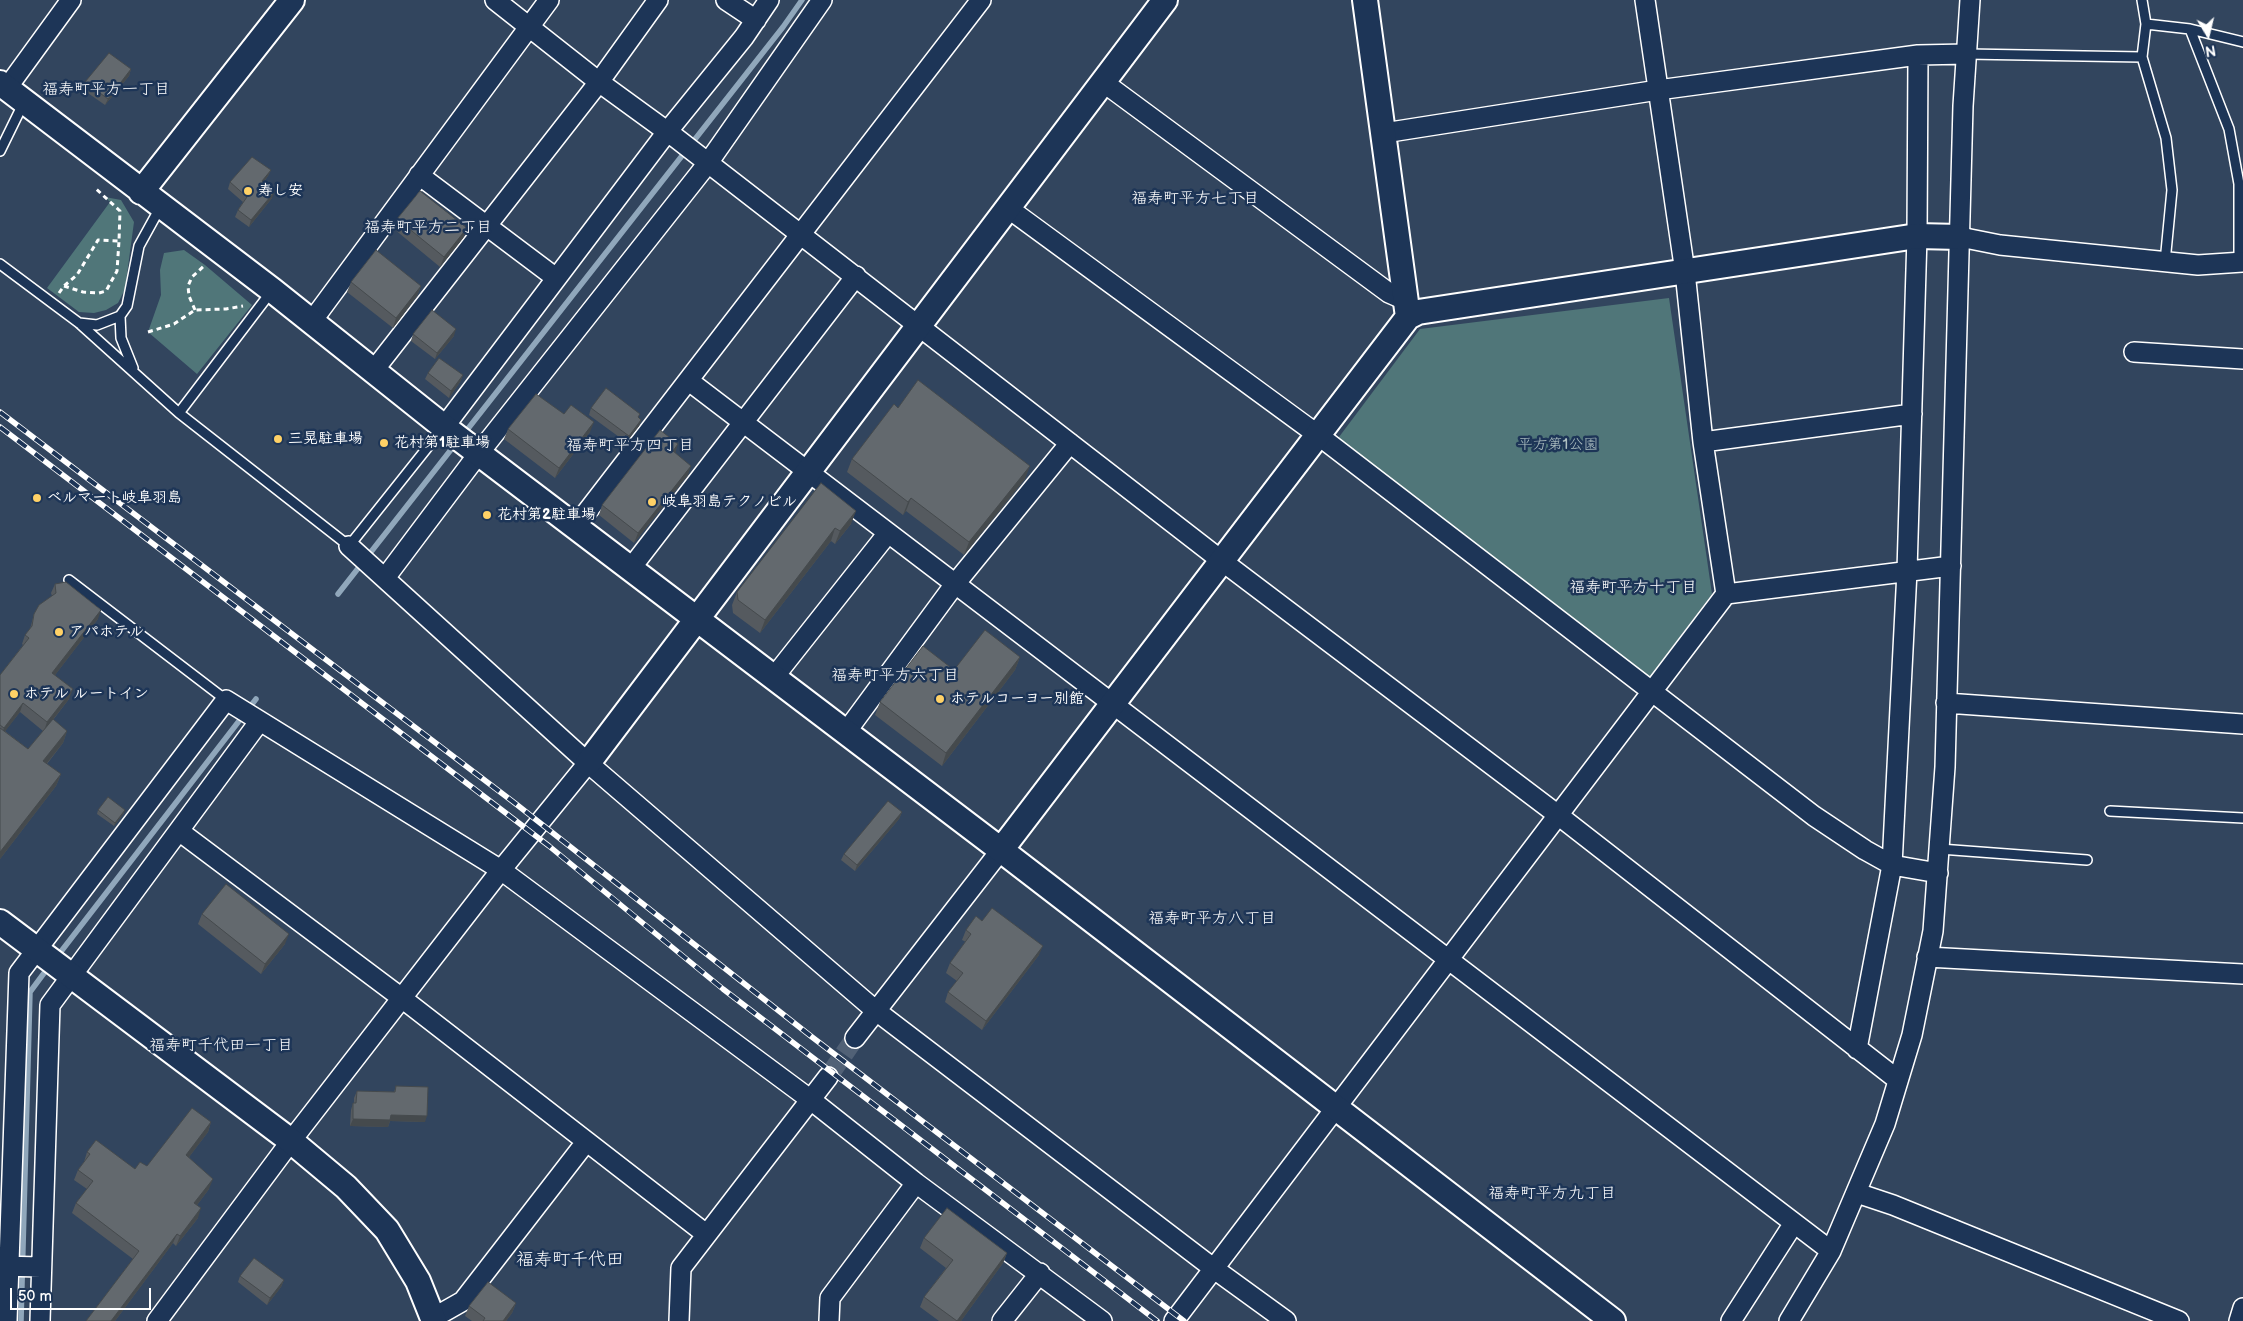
<!DOCTYPE html>
<html>
<head>
<meta charset="utf-8">
<style>
	body { margin:0 }
	#map { position:relative; width:2243px; height:1321px; overflow:hidden; background:#32455e; font-family:"Balsamiq Sans",sans-serif }
	canvas { display:block }
	.north { position:absolute; left:2183px; top:10px; width:50px; height:50px; -webkit-text-stroke:4px #1d3557; paint-order:stroke; rotate:171deg; font-size:14px; font-weight:700; line-height:20px; text-align:center; color:#fff }
	.north::after { content:''; display:block; margin:auto; width:18px; height:22px; background:#fff; clip-path:polygon(50% 0,100% 100%,50% 72%,0 100%) }
	.scale { position:absolute; left:10px; top:1288px; width:141px; height:22px; box-sizing:border-box; border:2px solid #fff; border-top:0; padding-left:6px; font-size:15px; line-height:18px; white-space:nowrap; color:#fff; -webkit-text-stroke:4px #1d3557; paint-order:stroke }
</style>
</head>
<body>
<div id="map">
<canvas width="2243" height="1321"></canvas>
<div class="north">N</div>
<div class="scale">50 m</div>
</div>
<script>
const context = document.querySelector('canvas').getContext('2d');
context.lineJoin = 'round';
function fill(path, color) {
  context.fillStyle = color;
  context.fill(path, 'evenodd');
}
function poly(rows) {
  const path = new Path2D();
  for (const r of rows) {
    path.moveTo(r[0], r[1]);
    for (let i = 2; i < r.length; i += 2) path.lineTo(r[i], r[i + 1]);
  }
  return path;
}
function strokePath(path, color, width, dash) {
  context.strokeStyle = color;
  context.lineWidth = width;
  context.lineCap = dash ? 'butt' : 'round';
  context.setLineDash(dash || []);
  context.stroke(path);
}
function label(font, color, halo, rows, align = 'center') {
  context.font = font + ' "Balsamiq Sans","Klee One",sans-serif';
  context.lineWidth = 5;
  context.setLineDash([]);
  context.textBaseline = 'middle';
  context.strokeStyle = halo;
  context.fillStyle = color;
  for (const [text, x, y, turn = 0] of rows) {
    context.save();
    context.translate(x, y);
    context.rotate((+turn || 0) * Math.PI / 180);
    context.textAlign = isNaN(turn) ? turn : align;
    if (halo) context.strokeText(text, 0, 0);
    context.fillText(text, 0, 0);
    context.restore();
  }
}
const green = poly([
	[105,197,121,200,134,222,125,289,118,303,106,310,94,313,79,312,47,288,110,202],
	[184,250,205,265,252,305,197,374,148,332,161,295,160,270,164,253],
	[1669,298,1712,594,1648,679,1336,441,1420,329]
]);
const stream = poly([
	[463,435,783,27,802,0],
	[338,594,457,442],
	[56,958,256,699],
	[21,1321,30,992,50,965]
]);
const minorTunnel = poly([
	[828,1077,855,1038]
]);
const path = poly([
	[64,286,83,292,99,293,106,291,117,271,119,241],
	[59,293,64,286,77,275,98,240,119,241,120,211,94,187],
	[195,310,189,296,188,286,192,277,205,265],
	[148,332,174,324,195,310,226,309,243,306]
]);
const service = poly([
	[2146,24,2190,29,2243,42],
	[2190,29,2229,129,2239,184,2239,262],
	[1967,54,2142,57,2166,138,2172,190,2165,262],
	[2142,57,2146,24,2142,0],
	[0,151,24,102],
	[0,264,79,323,179,413,349,546,443,428],
	[120,316,121,338,133,368],
	[79,323,97,325,120,316,127,306,139,246,161,206],
	[179,413,271,292],
	[69,580,226,700],
	[2110,811,2243,818],
	[1940,849,2087,860]
]);
const minor = poly([
	[495,0,599,82,676,138,1222,561,1558,815,1898,1080],
	[726,0,756,20],
	[1645,0,1685,272,1703,442,1726,594],
	[1103,82,1389,293,1405,300],
	[7,88,71,0],
	[1384,133,1658,90,1918,55,1967,54],
	[419,175,556,278],
	[1008,208,1318,435,1814,816,1865,850,1892,865,1938,873],
	[1960,237,2000,245,2198,265,2243,262],
	[312,321,549,0],
	[2134,352,2243,359],
	[374,370,599,82,658,0],
	[689,381,1831,1251],
	[444,427,667,132,744,37,769,0],
	[1703,442,1912,414],
	[576,526,981,0],
	[349,546,588,763,875,1010,1213,1268,1286,1321],
	[631,568,856,276],
	[385,578,479,453,708,163,822,0],
	[774,677,888,533],
	[1946,703,2243,724],
	[846,732,955,584,1070,443],
	[179,831,403,999,706,1234],
	[1927,957,2243,974],
	[855,1038,1001,850],
	[1857,1049,1892,865,1907,571,1917,236,1918,55],
	[1857,1193,1893,1205,2179,1321],
	[0,1266,41,1267],
	[433,1318,463,1301,586,1142],
	[7,1321,19,973,226,700,501,870,811,1100,916,1183,1102,1321],
	[40,1321,50,1005,259,722],
	[157,1321,291,1141,501,870,588,763],
	[679,1321,681,1268,828,1077],
	[829,1321,830,1298,916,1183],
	[1002,1321,1040,1273],
	[1174,1321,1726,594,1951,566],
	[1731,1321,1794,1223],
	[1789,1321,1831,1251,1885,1124,1912,1035,1933,931,1945,767,1963,106,1970,0],
	[2239,1321,2243,1308]
]);
const tertiary = poly([
	[1365,0,1408,317],
	[0,83,272,290,444,427,1001,850,1613,1321],
	[141,192,292,0],
	[588,763,1165,0],
	[1001,850,1408,317,1418,312,1917,236,1960,237],
	[0,922,291,1141,346,1187,387,1230,418,1281,434,1321]
]);
const rail = poly([
	[0,412,516,804,812,1037,1184,1321],
	[0,427,549,846,723,989,1157,1321]
]);
const wall = poly([
	[131,69,129,76,105,105,82,89,85,82],
	[271,170,268,176,263,183,272,198,249,227,235,217,238,210,243,202,228,189,230,182],
	[397,219,467,228,463,238,440,267,394,229],
	[351,282,421,286,417,296,393,328,347,292],
	[413,334,454,336,435,359,411,341],
	[428,373,463,375,460,382,449,398,425,379],
	[591,408,639,418,641,420,639,426,626,442,589,415],
	[898,408,1025,479,964,555,906,511,903,515,847,472,852,459],
	[508,429,590,432,555,478,504,439],
	[675,453,688,475,634,543,599,515,602,505],
	[821,483,851,524,835,544,831,541,760,633,733,613,732,605,737,592],
	[55,584,98,619,55,675,69,699,53,720,67,731,63,743,47,764,61,774,56,786,0,859,0,675,23,645,22,644,25,635,30,629,34,614,52,596,51,593],
	[20,712,43,731,28,749,5,731],
	[1020,657,1015,670,942,766,875,715,880,702,954,670],
	[98,810,124,813,114,826,97,814],
	[902,812,899,819,855,871,841,860,844,854],
	[202,914,285,944,261,974,198,924],
	[982,921,1039,955,982,1030,945,1002,948,992,957,981,946,973,950,963,966,942,962,940,966,930],
	[396,1086,425,1122,390,1121,388,1127,350,1126,351,1110,353,1103,354,1103,354,1098,357,1091,394,1092],
	[211,1122,208,1132,189,1157,209,1189,197,1205,198,1218,176,1246,173,1243,115,1321,86,1321,133,1259,72,1213,76,1203,87,1189,74,1180,78,1170,84,1162,87,1152,135,1169,147,1166],
	[924,1238,1007,1253,1003,1263,961,1321,939,1321,920,1307,924,1297,946,1268,920,1248],
	[240,1276,284,1280,281,1287,267,1305,238,1282],
	[516,1303,512,1313,506,1321,472,1321,465,1316,469,1306]
]);
const shadedWall = poly([
	[131,69,129,76,105,105,108,99],
	[271,170,268,176,259,188,262,181],
	[275,191,272,198,249,227,251,220],
	[467,228,463,238,440,267,444,257],
	[421,286,417,296,393,328,396,318],
	[456,329,454,336,435,359,437,353],
	[463,375,460,382,449,398,451,391],
	[641,420,639,426,626,442,629,436],
	[594,422,590,432,555,478,559,468],
	[678,444,675,454,673,451],
	[691,466,688,475,634,543,638,533],
	[1030,466,1025,479,964,555,969,542],
	[911,498,906,511,903,515,908,502],
	[856,511,851,524,835,544,840,531],
	[835,528,831,541,760,633,765,620],
	[101,610,98,619,49,683,52,673],
	[1020,657,1015,670,942,766,946,753],
	[73,689,69,699,44,731,47,722],
	[23,703,20,712,0,738,4,728],
	[67,731,63,743,39,773,43,761],
	[61,774,56,786,0,859,0,852],
	[125,810,124,813,114,826,115,823],
	[902,812,899,819,855,871,857,865],
	[289,934,285,944,261,974,265,964],
	[1043,946,1039,955,982,1030,986,1021],
	[391,1115,427,1116,425,1122,390,1121,388,1127,350,1126,353,1119],
	[211,1122,208,1132,183,1165,186,1155],
	[213,1179,209,1189,191,1213,194,1203],
	[201,1208,198,1218,176,1246,180,1236],
	[177,1234,173,1243,115,1321,111,1321],
	[1007,1253,1003,1263,961,1321,957,1321],
	[284,1280,281,1287,267,1305,270,1298],
	[516,1303,512,1313,506,1321,503,1321]
]);
const building = poly([
	[109,53,131,69,108,99,85,82,109,53],
	[252,157,271,170,262,181,275,191,251,220,238,210,247,197,230,182,252,157],
	[420,191,467,228,444,257,397,219,420,191],
	[376,250,421,286,396,318,351,282,376,250],
	[432,310,456,329,437,353,413,334,432,310],
	[439,358,463,375,451,391,428,373,439,358],
	[918,380,1030,466,969,542,911,498,908,502,852,459,894,404,898,408,918,380],
	[606,388,640,414,638,417,641,420,629,436,591,408,606,388],
	[536,394,564,414,571,405,594,422,559,468,508,429,536,394],
	[660,430,678,444,673,451,691,466,638,533,602,505,660,430],
	[821,483,856,511,840,531,835,528,765,620,738,600,737,592,821,483],
	[66,582,101,610,52,673,73,689,47,722,23,703,4,728,0,725,0,675,29,638,25,635,32,626,34,614,39,605,56,593,55,584,66,582],
	[985,630,1020,657,946,753,880,702,923,646,954,670,985,630],
	[53,719,67,731,43,761,61,774,0,852,0,728,28,749,53,719],
	[108,797,125,810,115,823,98,810,108,797],
	[888,801,902,812,857,865,844,854,888,801],
	[226,884,289,934,265,964,202,914,226,884],
	[992,908,1043,946,986,1021,948,992,963,973,950,963,971,934,966,930,976,916,982,921,992,908],
	[396,1086,428,1087,427,1116,391,1115,390,1120,353,1119,353,1103,356,1103,357,1091,395,1092,396,1086],
	[192,1108,211,1122,186,1155,213,1179,194,1203,201,1208,180,1236,177,1234,111,1321,86,1321,139,1251,76,1203,93,1181,78,1170,90,1154,87,1152,96,1140,135,1169,140,1162,147,1166,192,1108],
	[947,1208,1007,1253,957,1321,924,1297,953,1260,924,1238,947,1208],
	[254,1258,284,1280,270,1298,240,1276,254,1258],
	[488,1282,516,1303,503,1321,483,1321,485,1318,469,1306,488,1282]
]);
const markers = [
	[248,191,5,"#ffd166"],
	[278,439,5,"#ffd166"],
	[384,443,5,"#ffd166"],
	[37,498,5,"#ffd166"],
	[652,502,5,"#ffd166"],
	[487,515,5,"#ffd166"],
	[59,632,5,"#ffd166"],
	[14,694,5,"#ffd166"],
	[940,699,5,"#ffd166"]
];
const poiNames = [
	["寿し安",258,191],
	["三晃駐車場",288,439],
	["花村第1駐車場",394,443],
	["ベルマート岐阜羽島",47,498],
	["岐阜羽島テクノビル",662,502],
	["花村第2駐車場",497,515],
	["アパホテル",69,632],
	["ホテル ルートイン",24,694],
	["ホテルコーヨー別館",950,699]
];
const parkNames = [
	["平方第1公園",1558,445]
];
const neighbourhoodNames = [
	["福寿町平方一丁目",106,90],
	["福寿町平方七丁目",1195,199],
	["福寿町平方二丁目",428,228],
	["福寿町平方四丁目",630,446],
	["福寿町平方十丁目",1633,588],
	["福寿町平方六丁目",895,676],
	["福寿町平方八丁目",1212,919],
	["福寿町千代田一丁目",221,1046],
	["福寿町平方九丁目",1552,1194]
];
const quarterNames = [
	["福寿町千代田",570,1260]
];
fill(green, '#507679');
strokePath(stream, '#90a7bb', 5.5);
strokePath(minorTunnel, '#516176', 19, [19, 9]);
strokePath(service, '#fff', 12);
strokePath(minor, '#fff', 22);
strokePath(tertiary, '#fff', 28);
strokePath(path, '#fff', 3, [5, 4]);
strokePath(service, '#1d3557', 9);
strokePath(minor, '#1d3557', 19);
strokePath(tertiary, '#1d3557', 24);
strokePath(rail, '#fff', 5.5);
strokePath(rail, '#1d3557', 4, [11]);
fill(wall, '#555a5f');
fill(shadedWall, '#454a4d');
fill(building, '#63696e');
strokePath(building, '#454a4d', 1);
for (const [x, y, r, color] of markers) {
  const dot = new Path2D();
  dot.arc(x, y, r, 0, 2 * Math.PI);
  context.fillStyle = color;
  context.fill(dot);
  strokePath(dot, '#1d3557', 2);
}
label('bold 15px', '#fff', '#1d3557', poiNames, 'left');
label('15px', '#b0c1c3', '#1d3557', parkNames);
label('16px', '#fff', '#1d3557', neighbourhoodNames);
label('18px', '#fff', '#1d3557', quarterNames);
</script>
</body>
</html>
